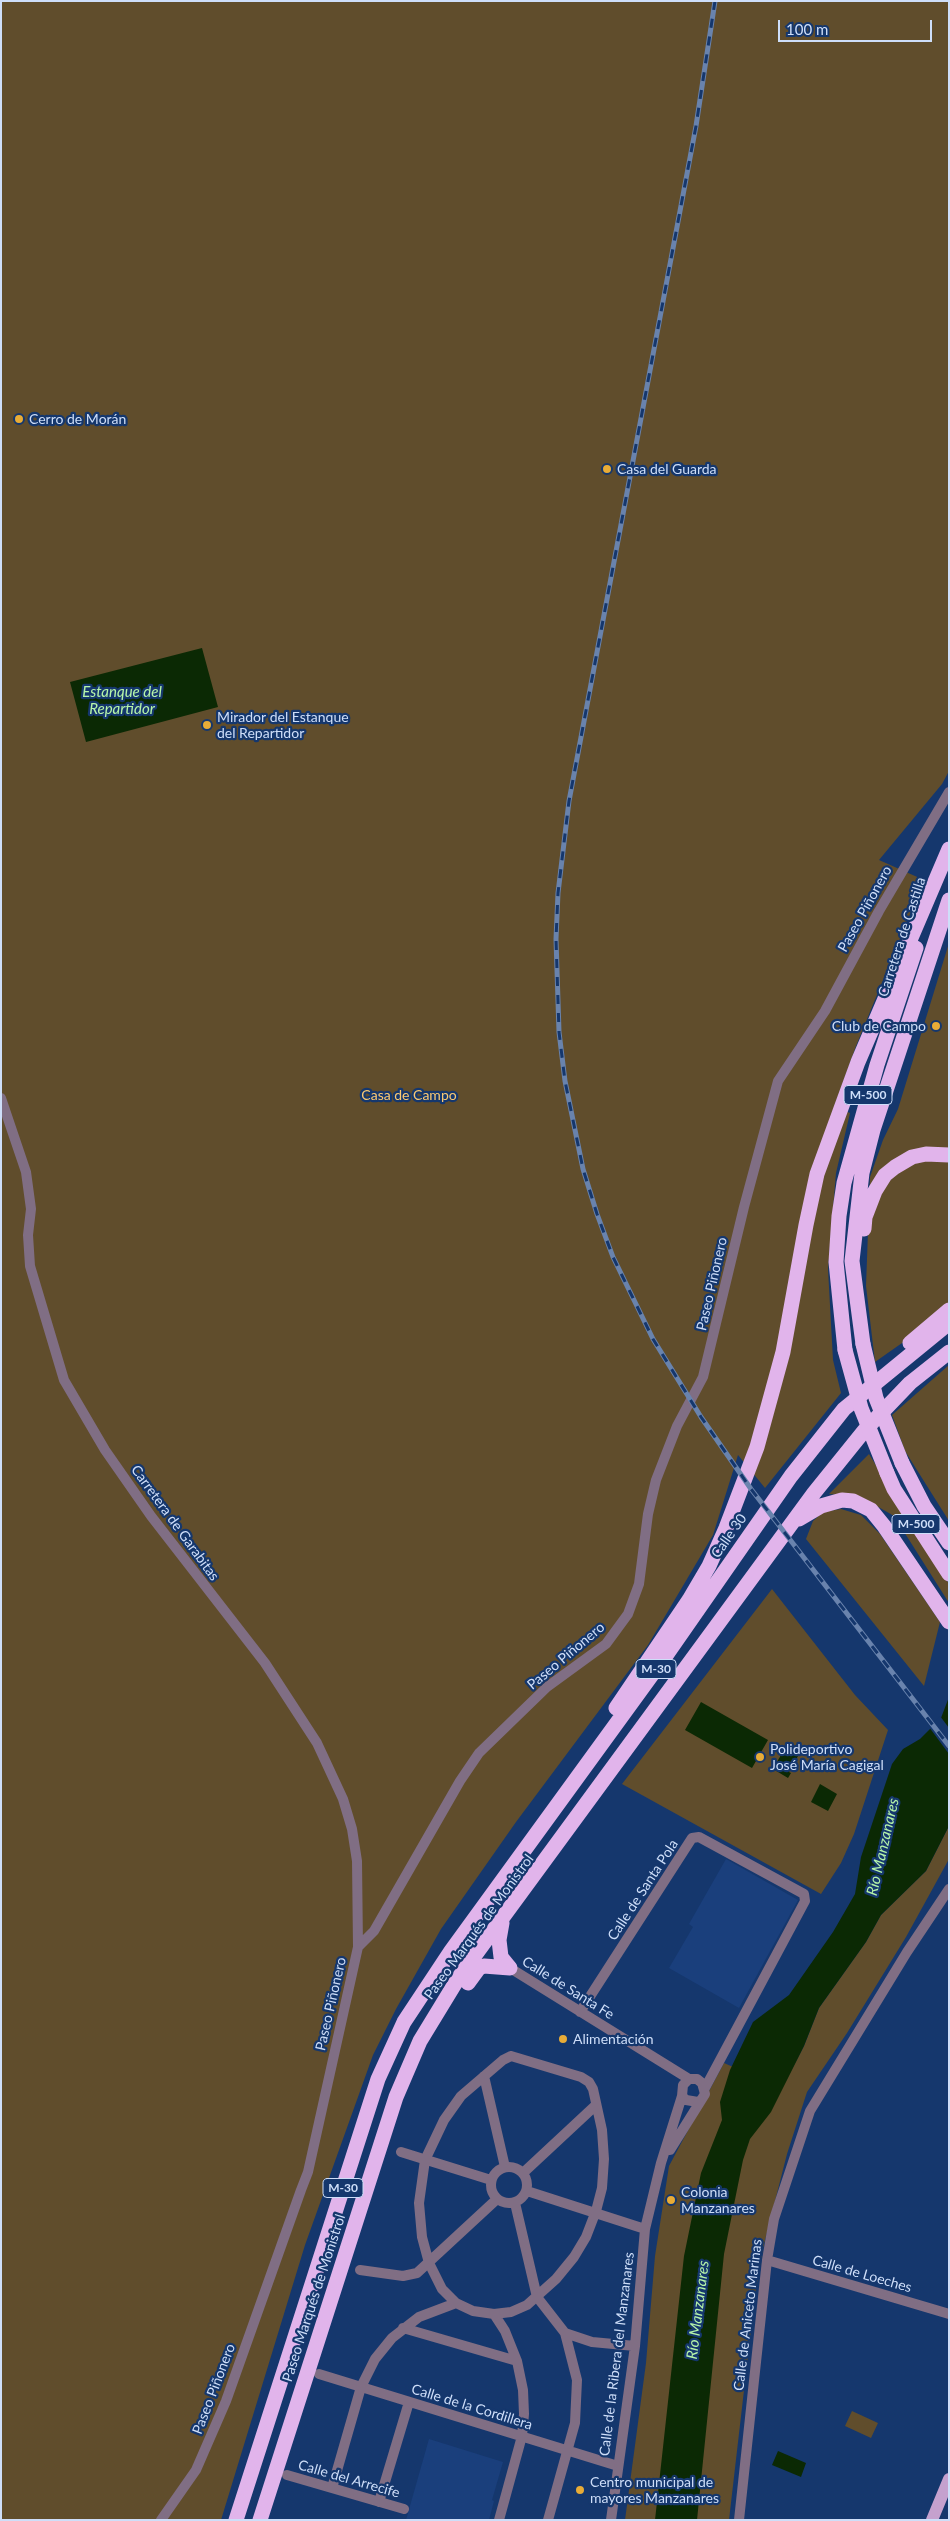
<!DOCTYPE html>
<html>
<head>
<meta charset="utf-8">
<style>
	body { margin:0 }
	#map { position:relative; width:950px; height:2521px; overflow:hidden; background:#15376d; font-family:Lato,sans-serif }
	canvas { display:block }
	.frame { position:absolute; inset:0; border:2px solid #cedef9; pointer-events:none }
	.scale { position:absolute; left:778px; top:20px; width:154px; height:22px; box-sizing:border-box; border:2px solid #cedef9; border-top:0; padding-left:6px; font-size:15px; line-height:18px; white-space:nowrap; color:#cedef9; -webkit-text-stroke:4px #15376d; paint-order:stroke }
</style>
</head>
<body>
<div id="map">
<canvas width="950" height="2521"></canvas>
<div class="frame"></div>
<div class="scale">100 m</div>
</div>
<script>
const context = document.querySelector('canvas').getContext('2d');
context.lineJoin = 'round';
function fill(path, color) {
  context.fillStyle = color;
  context.fill(path, 'evenodd');
}
function poly(rows) {
  const path = new Path2D();
  for (const r of rows) {
    if (r.length === 3) {
      path.moveTo(r[0] + r[2], r[1]);
      path.arc(r[0], r[1], r[2], 0, 2 * Math.PI);
      continue;
    }
    path.moveTo(r[0], r[1]);
    for (let i = 2; i < r.length; i += 2) path.lineTo(r[i], r[i + 1]);
  }
  return path;
}
function strokePath(path, color, width, dash) {
  context.strokeStyle = color;
  context.lineWidth = width;
  context.lineCap = dash ? 'butt' : 'round';
  context.setLineDash(dash || []);
  context.stroke(path);
}
function label(font, color, halo, rows, align = 'center') {
  context.font = font + ' Lato,sans-serif';
  context.lineWidth = 4.5;
  context.setLineDash([]);
  context.textBaseline = 'middle';
  context.strokeStyle = halo;
  context.fillStyle = color;
  for (const [text, x, y, turn = 0] of rows) {
    context.save();
    context.translate(x, y);
    context.rotate((+turn || 0) * Math.PI / 180);
    context.textAlign = isNaN(turn) ? turn : align;
    if (halo) context.strokeText(text, 0, 0);
    context.fillText(text, 0, 0);
    context.restore();
  }
}
const built = poly([
	[726,1859,798,1900,739,2008,669,1968,693,1927,689,1924],
	[429,2439,503,2462,492,2500,494,2501,489,2520,406,2520]
]);
const green = poly([
	[1,1,949,1,949,771,942,784,879,860,924,880,856,1046,834,1107,850,1113,836,1173,828,1269,833,1360,841,1393,765,1488,738,1455,713,1535,648,1645,516,1822,441,1929,396,2009,373,2055,305,2245,221,2520,1,2520],
	[949,943,949,1310,875,1362,866,1286,870,1177,883,1140,898,1109],
	[949,1365,949,1521,905,1451,892,1415],
	[869,1454,949,1584,949,1603,894,1516,861,1497,829,1494],
	[841,1509,861,1515,880,1534,940,1622,924,1686,806,1539,813,1521,823,1512],
	[772,1589,855,1695,888,1730,854,1834,841,1863,821,1894,622,1784],
	[949,1826,949,1859,906,1937,847,2033,807,2092,787,2154,763,2248,755,2295,729,2520,625,2520,646,2363,655,2256,669,2166,724,2063,782,2088,804,2046,819,2008,866,1942,881,1915,926,1871],
	[852,2411,878,2423,871,2438,845,2426]
]);
const water = poly([
	[202,648,218,707,86,742,70,682],
	[949,1697,949,1826,926,1871,881,1915,866,1942,819,2008,804,2046,771,2112,750,2139,743,2160,724,2254,697,2520,655,2520,684,2256,701,2173,722,2120,720,2102,730,2070,753,2022,789,1995,833,1932,855,1894,861,1857,892,1764,903,1749,920,1739,941,1718],
	[701,1702,768,1740,752,1768,685,1730],
	[785,1748,798,1756,789,1772,791,1773,788,1778,773,1769],
	[820,1784,837,1794,828,1811,811,1802],
	[778,2451,806,2463,801,2477,772,2465]
]);
const pier = poly([
	[940,1716,949,1728,949,1754,929,1727]
]);
const street = poly([
	[1,1098,26,1172,31,1209,28,1235,30,1266,64,1380,105,1450,151,1516,265,1663,317,1743,343,1799,352,1829,357,1861,358,1947],
	[510,1968,689,2079],
	[580,2012,692,1838,699,1837,804,1894,805,1901,705,2088],
	[511,2056,581,2077,589,2082,593,2089,602,2130,604,2159,602,2188,596,2211,586,2237,574,2257,556,2279,527,2305,511,2312,494,2314,473,2311,456,2303,442,2289,429,2263,422,2237,419,2203,425,2160,444,2120,461,2096,503,2060,511,2056],
	[484,2076,505,2167],
	[670,2150,705,2094,702,2083,697,2079,689,2079,683,2085,682,2096,686,2100,698,2102],
	[401,2152,491,2180],
	[509,2185,18],
	[523,2173,596,2105],
	[527,2191,645,2229],
	[515,2203,537,2297,565,2333,577,2380,575,2423,548,2520],
	[767,2260,949,2314],
	[360,2270,403,2276,417,2273,497,2199],
	[494,2314,505,2331,517,2361,523,2390,524,2414,522,2436,499,2520],
	[403,2328,517,2361],
	[565,2333,592,2342,635,2346],
	[319,2374,618,2466],
	[287,2475,404,2509],
	[332,2488,361,2387,375,2359,392,2338,419,2317,456,2303],
	[379,2502,409,2402],
	[161,2520,196,2470,226,2401,301,2190,308,2172,358,1947,374,1931,460,1781,479,1753,547,1687,606,1644,628,1614,639,1584,648,1514,656,1480,677,1426,703,1377,744,1207,778,1081,825,1011,879,911,949,792],
	[611,2520,635,2346,645,2229,661,2163,682,2096],
	[739,2520,767,2260,774,2219,810,2111,907,1952,949,1889]
]);
const primary = poly([
	[932,2520,949,2479]
]);
const highway = poly([
	[864,1229,865,1217,875,1191,885,1175,895,1167,912,1157,926,1154,949,1155],
	[910,1343,949,1310],
	[863,1344,852,1261,862,1173,873,1130,949,900],
	[845,1350,836,1262,839,1216,844,1183,877,1065,916,948],
	[902,1463,924,1506,949,1543],
	[887,1473,894,1489,949,1574],
	[799,1519,821,1506,842,1500,853,1501,871,1510,884,1526,949,1622],
	[616,1708,689,1600,709,1566,726,1528,757,1447,783,1352,806,1225,817,1174,858,1062,949,849],
	[502,1923,499,1940,501,1957,510,1968],
	[468,1983,479,1968,484,1966,510,1968],
	[236,2520,378,2079,404,2022,451,1951,667,1654,791,1476,844,1409,949,1323],
	[260,2520,396,2097,420,2041,459,1977,814,1493,864,1431,910,1383,949,1352]
]);
const rail = poly([
	[715,1,696,126,569,801,558,893,556,939,559,1032,565,1081,583,1169,597,1214,613,1257,653,1339,701,1417,751,1489,949,1746]
]);
const highwayBridge = poly([
	[863,1344,876,1398,902,1463],
	[845,1350,861,1408,887,1473]
]);
const markers = [
	[19,419,5,"#e8ac37"],
	[607,469,5,"#e8ac37"],
	[207,725,5,"#e8ac37"],
	[936,1026,5,"#e8ac37"],
	[760,1757,5,"#e8ac37"],
	[563,2039,5,"#e8ac37"],
	[671,2200,5,"#e8ac37"],
	[580,2490,5,"#e8ac37"]
];
const shields = [
	[868,1095,48],
	[916,1524,48],
	[656,1669,40],
	[343,2188,40]
];
const shieldNames = [
	["M-500",868,1095],
	["M-500",916,1524],
	["M-30",656,1669],
	["M-30",343,2188]
];
const poiNames = [
	["Cerro de Morán",29,419],
	["Casa del Guarda",617,469],
	["Mirador del Estanque",217,717],
	["del Repartidor",217,733],
	["Club de Campo",926,1026,"right"],
	["Polideportivo",770,1749],
	["José María Cagigal",770,1765],
	["Alimentación",573,2039],
	["Colonia",681,2192],
	["Manzanares",681,2208],
	["Centro municipal de",590,2482],
	["mayores Manzanares",590,2498]
];
const streetNames = [
	["Paseo Piñonero",865,909,-61],
	["Carretera de Castilla",902,937,-72],
	["Paseo Piñonero",712,1284,-77],
	["Carretera de Garabitas",175,1523,54],
	["Calle 30",729,1536,-55],
	["Paseo Piñonero",566,1656,-40],
	["Calle de Santa Pola",643,1890,-57],
	["Paseo Marqués de Monistrol",479,1927,-54],
	["Calle de Santa Fe",568,1988,32],
	["Paseo Piñonero",331,2004,-77],
	["Calle de Loeches",862,2274,16],
	["Paseo Marqués de Monistrol",314,2298,-72],
	["Calle de Aniceto Marinas",748,2315,-83],
	["Calle de la Ribera del Manzanares",617,2354,-83],
	["Paseo Piñonero",214,2389,-69],
	["Calle de la Cordillera",472,2407,17],
	["Calle del Arrecife",349,2479,16]
];
const parkNames = [
	["Casa de Campo",409,1095]
];
const waterNames = [
	["Estanque del",122,692],
	["Repartidor",122,709],
	["Río Manzanares",883,1847,-77],
	["Río Manzanares",698,2310,-83]
];
fill(built, '#1a3f7c');
fill(green, '#604d2c');
fill(water, '#0b2904');
fill(pier, '#15376d');
strokePath(street, '#806e84', 10);
strokePath(primary, '#c5a1ce', 12);
strokePath(highway, '#e1b4eb', 15);
strokePath(rail, '#6983ad', 5);
strokePath(rail, '#15376d', 3, [9]);
strokePath(highwayBridge, '#e1b4eb', 15);
for (const [x, y, r, color] of markers) {
  const dot = new Path2D();
  dot.arc(x, y, r, 0, 2 * Math.PI);
  context.fillStyle = color;
  context.fill(dot);
  strokePath(dot, '#15376d', 2);
}
for (const [x, y, w] of shields) {
  const box = new Path2D();
  box.roundRect(x - w / 2, y - 9.5, w, 19, 4);
  context.fillStyle = '#15376d';
  context.fill(box);
  strokePath(box, '#cedef9', 1);
}
label('bold 12px', '#cedef9', null, shieldNames);
label('14px', '#cedef9', '#15376d', poiNames, 'left');
label('14px', '#cedef9', '#15376d', streetNames);
label('14px', '#fbc972', '#15376d', parkNames);
label('italic 15px', '#b7f5a9', '#15376d', waterNames);
</script>
</body>
</html>
